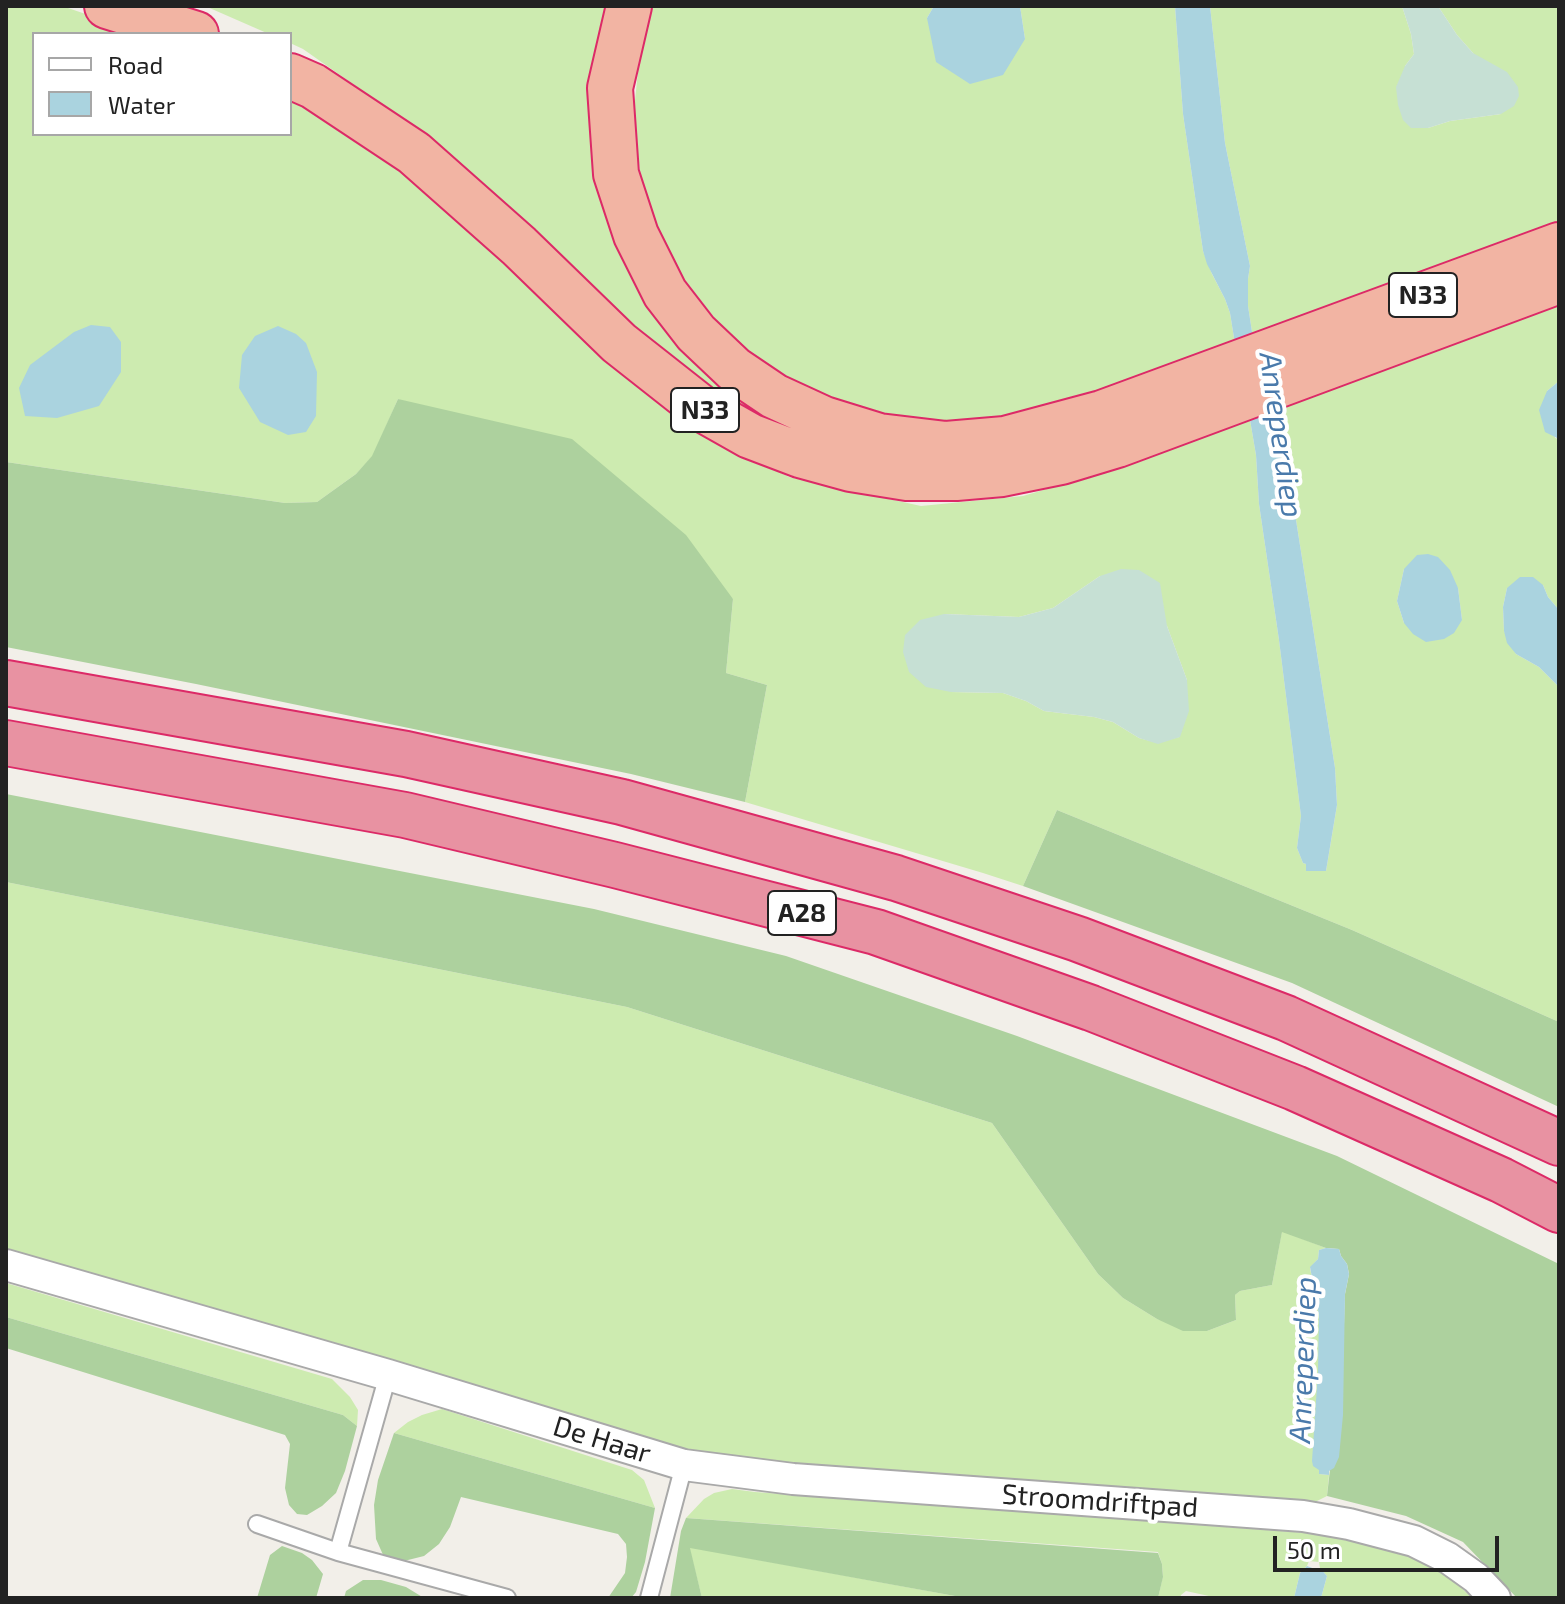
<!DOCTYPE html>
<html>
<head>
<meta charset="utf-8">
<style>
	body { margin:0 }
	#map { position:relative; width:1565px; height:1604px; overflow:hidden; background:#f2efe9; font-family:"Exo 2",sans-serif }
	canvas { display:block }
	.frame { position:absolute; inset:0; border:8px solid #222; pointer-events:none }
	.legend { position:absolute; left:32px; top:32px; width:260px; height:104px; box-sizing:border-box; background:#fff; border:2px solid #a7a7a7; margin:0; padding:10px 14px; list-style:none; font-size:24px; color:#222 }
	.legend li { display:flex; align-items:center; gap:16px; height:40px }
	.legend b { width:40px; border:2px solid #a7a7a7 }
	.scale { position:absolute; left:1273px; top:1536px; width:226px; height:36px; box-sizing:border-box; border:4px solid #222; border-top:0; padding-left:10px; font-size:24px; line-height:28px; white-space:nowrap; color:#222; -webkit-text-stroke:6px #fff; paint-order:stroke }
</style>
</head>
<body>
<div id="map">
<canvas width="1565" height="1604"></canvas>
<div class="frame"></div>
<ul class="legend">
<li><b style="height:10px;background:#fff"></b>Road</li>
<li><b style="height:22px;background:#aad3df"></b>Water</li>
</ul>
<div class="scale">50 m</div>
</div>
<script>
const context = document.querySelector('canvas').getContext('2d');
context.lineJoin = 'round';
function fill(path, color) {
  context.fillStyle = color;
  context.fill(path, 'evenodd');
}
function poly(rows) {
  const path = new Path2D();
  for (const r of rows) {
    path.moveTo(r[0], r[1]);
    for (let i = 2; i < r.length; i += 2) path.lineTo(r[i], r[i + 1]);
  }
  return path;
}
function strokePath(path, color, width, dash) {
  context.strokeStyle = color;
  context.lineWidth = width;
  context.lineCap = dash ? 'butt' : 'round';
  context.setLineDash(dash || []);
  context.stroke(path);
}
function label(font, color, halo, rows, align = 'center') {
  context.font = font + ' "Exo 2",sans-serif';
  context.lineWidth = 8;
  context.setLineDash([]);
  context.textBaseline = 'middle';
  context.strokeStyle = halo;
  context.fillStyle = color;
  for (const [text, x, y, turn = 0] of rows) {
    context.save();
    context.translate(x, y);
    context.rotate((+turn || 0) * Math.PI / 180);
    context.textAlign = isNaN(turn) ? turn : align;
    if (halo) context.strokeText(text, 0, 0);
    context.fillText(text, 0, 0);
    context.restore();
  }
}
const grass = poly([
	[6,6,68,8,144,34,34,34,34,134,290,134,290,93,399,164,637,383,697,432,789,477,921,506,1023,496,1142,461,1219,423,1249,414,1256,455,1259,504,1279,640,1301,816,1297,848,1303,863,1306,864,1306,871,1326,871,1337,805,1335,768,1291,488,1269,424,1266,407,1559,297,1559,381,1547,391,1555,438,1559,439,1559,610,1548,597,1543,585,1507,588,1503,607,1504,631,1516,654,1539,667,1559,687,1559,1022,1352,930,1057,810,1023,886,983,873,745,802,767,685,726,673,733,599,398,399,373,456,356,474,317,502,285,503,6,462],
	[1404,569,1458,588,1462,620,1404,623,1397,601],
	[1100,576,1167,626,1187,680,1179,737,1158,743,1139,738,1113,722,1094,717,1044,711,1026,701,1003,693,951,692,944,614,1019,617,1053,608],
	[205,6,611,6,618,244,830,443,755,419,694,380,621,319,520,225,397,115,303,49,290,43,290,34,269,34],
	[653,6,934,6,927,18,1025,39,1020,6,1175,6,1183,114,1203,251,1212,274,1225,299,1230,313,1235,344,1036,417,920,425,832,400,774,372,724,330,684,279,644,199,633,120,641,42],
	[1210,6,1402,6,1411,34,1414,54,1405,66,1428,128,1450,121,1501,114,1473,53,1457,35,1438,6,1559,6,1559,232,1253,338,1248,306,1248,279,1250,266,1225,143],
	[6,882,627,1007,992,1123,1098,1274,1123,1298,1157,1319,1207,1331,1236,1320,1235,1295,1240,1291,1272,1285,1282,1231,1326,1248,1319,1250,1318,1259,1310,1268,1319,1315,1319,1474,1329,1475,1327,1496,1313,1503,814,1467,734,1458,690,1450,650,1441,6,1251],
	[6,1283,332,1379,350,1397,358,1410,357,1426,343,1415,6,1317],
	[442,1409,632,1470,644,1480,655,1508,394,1433,408,1422,422,1415],
	[732,1489,755,1492,1321,1534,1398,1550,1446,1573,1472,1598,1321,1598,1327,1576,1320,1568,1319,1562,1309,1561,1307,1566,1300,1573,1294,1598,1218,1598,1186,1591,1181,1595,1180,1598,1158,1598,1163,1576,1162,1564,1158,1552,686,1518,704,1499,714,1493],
	[689,1547,966,1598,702,1598]
]);
const forest = poly([
	[398,399,572,439,686,535,733,599,726,673,767,685,745,802,631,774,196,684,6,647,6,462,285,503,317,502,356,474,372,456],
	[6,794,594,909,786,956,1017,1036,1337,1156,1559,1264,1559,1598,1517,1598,1463,1542,1406,1516,1327,1496,1343,1354,1345,1294,1349,1274,1347,1264,1341,1256,1339,1249,1326,1248,1282,1232,1272,1285,1240,1291,1235,1295,1236,1320,1207,1331,1183,1331,1157,1319,1123,1298,1098,1274,992,1123,627,1007,6,882],
	[1057,810,1352,930,1559,1022,1559,1107,1292,983,1023,886],
	[6,1317,343,1415,357,1426,345,1471,336,1493,322,1506,307,1515,297,1514,289,1505,285,1488,290,1444,285,1435,6,1348],
	[394,1433,655,1508,645,1562,636,1592,631,1598,608,1598,625,1573,627,1557,626,1544,618,1534,461,1497,450,1527,439,1544,424,1556,400,1562,384,1557,376,1539,374,1505,378,1480],
	[686,1518,1158,1553,1162,1564,1163,1577,1158,1598,966,1598,690,1548,702,1598,670,1598,681,1531],
	[282,1546,302,1553,312,1560,323,1574,316,1598,257,1598,270,1555],
	[363,1580,381,1580,406,1587,424,1598,344,1598,346,1591]
]);
const wetland = poly([
	[1402,6,1438,6,1457,35,1473,53,1507,72,1518,87,1519,96,1514,106,1501,114,1450,121,1428,128,1411,128,1403,120,1398,105,1396,87,1405,66,1414,54,1411,34],
	[1121,569,1139,570,1160,583,1167,626,1187,680,1189,711,1180,737,1158,744,1139,738,1113,722,1094,717,1044,711,1026,701,1003,693,951,692,926,687,909,672,903,652,905,635,920,620,944,614,1019,617,1053,608,1100,576]
]);
const water = poly([
	[934,6,1020,6,1025,39,1003,75,970,84,936,62,927,18],
	[1175,6,1210,6,1225,143,1250,266,1248,279,1248,306,1253,338,1235,344,1230,313,1225,299,1207,264,1203,251,1183,114],
	[91,325,110,327,121,342,121,372,99,406,57,418,25,416,19,388,30,365,74,332],
	[278,326,296,334,306,343,317,372,316,416,306,432,288,435,260,422,239,388,242,355,255,336],
	[1559,381,1559,439,1545,432,1539,410,1547,391],
	[1266,407,1269,424,1291,488,1335,768,1337,805,1326,871,1306,871,1306,864,1303,863,1297,848,1301,816,1279,640,1259,504,1256,455,1249,414],
	[1428,554,1438,557,1450,570,1458,588,1462,620,1454,633,1444,639,1426,642,1413,634,1404,623,1397,601,1404,569,1417,555],
	[1520,577,1533,577,1543,585,1548,597,1559,610,1559,687,1539,667,1516,654,1507,643,1504,631,1503,607,1507,588],
	[1326,1248,1339,1249,1341,1256,1347,1264,1349,1274,1345,1294,1343,1415,1339,1457,1334,1468,1329,1471,1329,1475,1319,1474,1319,1470,1313,1466,1312,1461,1318,1371,1319,1315,1310,1267,1318,1259,1319,1250],
	[1307,1566,1315,1569,1320,1568,1327,1576,1321,1598,1294,1598,1300,1573]
]);
const service = poly([
	[257,1524,338,1552,507,1598],
	[338,1552,388,1375],
	[649,1598,684,1465]
]);
const minor = poly([
	[6,1265,388,1375,684,1465,793,1479,1303,1516,1349,1524,1414,1541,1448,1558,1476,1578,1495,1598]
]);
const trunk = poly([
	[107,6,196,34],
	[629,6,610,88,616,174,636,235,665,293,696,333,734,369,774,396,824,419,879,436,946,444,1005,439,1102,413,1559,245],
	[290,76,313,86,414,153,519,246,619,343,704,410,750,436,800,455,851,469,907,478,956,478,1002,474,1061,462,1117,445,1559,281]
]);
const motorway = poly([
	[6,683,406,754,622,802,896,878,1078,939,1286,1018,1559,1143],
	[6,743,405,815,615,865,876,932,1091,1008,1295,1088,1501,1180,1559,1210]
]);
const shields = [
	[1423,295,68],
	[705,410,68],
	[802,913,68]
];
const shieldNames = [
	["N33",1423,295],
	["N33",705,410],
	["A28",802,913]
];
const streetNames = [
	["De Haar",602,1440,17],
	["Stroomdriftpad",1100,1501,4]
];
const waterNames = [
	["Anreperdiep",1281,435,82],
	["Anreperdiep",1303,1360,-88]
];
fill(grass, '#cdebb0');
fill(forest, '#add19e');
fill(wetland, '#c6e0d4');
fill(water, '#aad3df');
strokePath(service, '#a9a9a9', 20);
strokePath(minor, '#a9a9a9', 34);
strokePath(trunk, '#dc2a67', 48);
strokePath(motorway, '#dc2a67', 48);
strokePath(service, '#fff', 16);
strokePath(minor, '#fff', 30);
strokePath(trunk, '#f2b4a3', 44);
strokePath(motorway, '#e892a2', 44);
for (const [x, y, w] of shields) {
  const box = new Path2D();
  box.roundRect(x - w / 2, y - 22, w, 44, 6);
  context.fillStyle = '#fff';
  context.fill(box);
  strokePath(box, '#222', 2);
}
label('bold 26px', '#222', null, shieldNames);
label('28px', '#222', '#fff', streetNames);
label('italic 30px', '#4a7aab', '#fff', waterNames);
</script>
</body>
</html>
